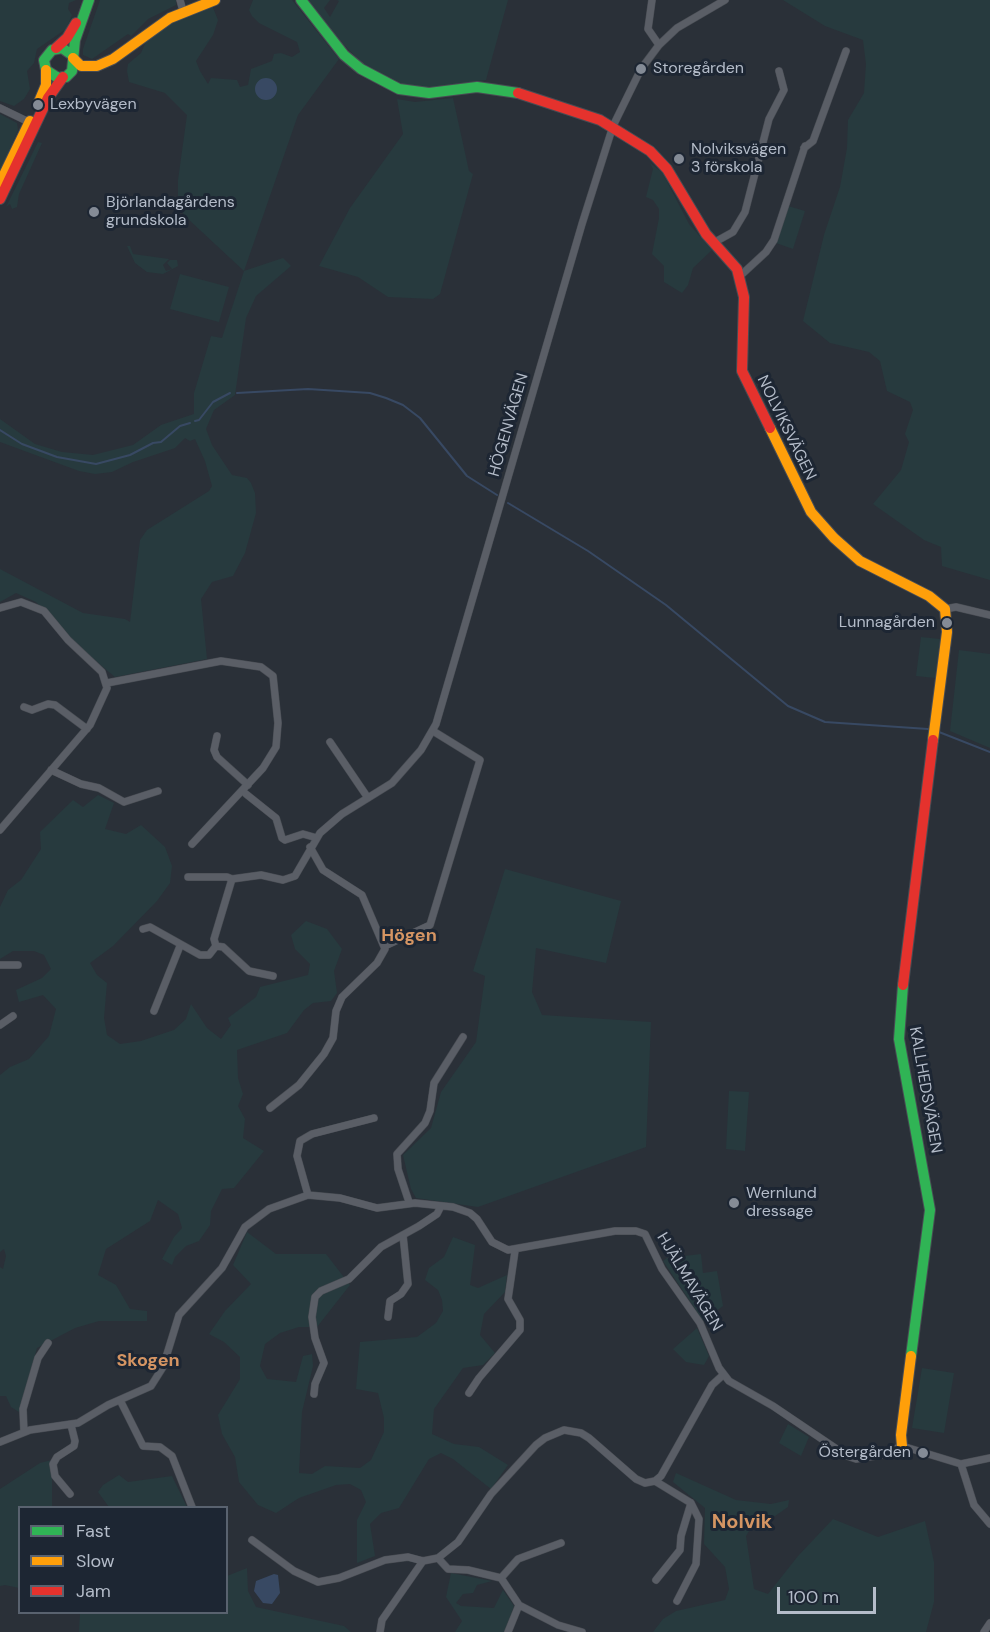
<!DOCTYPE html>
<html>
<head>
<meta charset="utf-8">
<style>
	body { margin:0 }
	#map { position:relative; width:990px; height:1632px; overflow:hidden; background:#2a3038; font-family:"DM Sans",sans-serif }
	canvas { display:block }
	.legend { position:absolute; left:18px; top:1506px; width:210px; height:108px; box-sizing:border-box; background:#1d2633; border:2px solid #59626f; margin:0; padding:8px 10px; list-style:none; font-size:18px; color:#b4bcc9 }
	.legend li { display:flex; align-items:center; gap:12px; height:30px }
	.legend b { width:30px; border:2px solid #59626f }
	.scale { position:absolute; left:777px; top:1587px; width:99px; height:27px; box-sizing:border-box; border:3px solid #b4bcc9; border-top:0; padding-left:8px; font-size:18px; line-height:21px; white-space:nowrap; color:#b4bcc9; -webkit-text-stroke:4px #1d2633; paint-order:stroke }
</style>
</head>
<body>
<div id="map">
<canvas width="990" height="1632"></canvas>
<ul class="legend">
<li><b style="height:8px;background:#30b455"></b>Fast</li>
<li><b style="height:8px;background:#ff9f0a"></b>Slow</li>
<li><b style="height:8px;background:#e5322d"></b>Jam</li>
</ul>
<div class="scale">100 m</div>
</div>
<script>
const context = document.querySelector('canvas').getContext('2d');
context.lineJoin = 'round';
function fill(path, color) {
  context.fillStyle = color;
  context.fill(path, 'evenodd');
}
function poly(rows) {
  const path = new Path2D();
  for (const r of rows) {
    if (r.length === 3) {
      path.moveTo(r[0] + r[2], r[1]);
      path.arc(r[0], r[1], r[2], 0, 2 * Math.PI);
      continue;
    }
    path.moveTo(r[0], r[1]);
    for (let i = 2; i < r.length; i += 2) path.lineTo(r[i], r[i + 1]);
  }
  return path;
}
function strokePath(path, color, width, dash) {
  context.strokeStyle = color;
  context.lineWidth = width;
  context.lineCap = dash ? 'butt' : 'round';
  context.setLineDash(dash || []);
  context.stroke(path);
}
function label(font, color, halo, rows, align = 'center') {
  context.font = font + ' "DM Sans",sans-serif';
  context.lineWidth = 6;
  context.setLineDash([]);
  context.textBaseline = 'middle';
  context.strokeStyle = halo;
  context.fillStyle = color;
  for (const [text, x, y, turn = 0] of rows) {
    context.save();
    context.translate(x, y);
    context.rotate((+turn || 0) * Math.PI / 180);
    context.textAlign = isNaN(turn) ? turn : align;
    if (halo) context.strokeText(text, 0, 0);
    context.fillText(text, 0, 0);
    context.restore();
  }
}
const green = poly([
	[0,0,76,0,69,3,68,9,72,15,66,29,37,49,34,63,27,71,30,89,24,99,14,106,0,101],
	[100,0,176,0,176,5,148,19,131,36,128,34,92,59,83,55,83,49],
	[253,0,292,0,339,59,298,115,244,271,283,258,291,266,256,296,246,318,235,395,214,410,206,429,212,445,232,475,247,478,251,483,255,493,256,513,245,553,233,576,212,582,201,599,207,659,115,677,73,642,36,602,16,593,0,602,0,569,83,613,125,619,130,622,140,540,147,530,209,491,212,486,205,461,195,439,190,441,185,438,175,448,133,462,112,472,95,474,79,471,0,442,0,419,35,444,62,452,93,455,133,445,161,425,194,414,194,393,211,336,222,338,244,271,187,218,178,207,178,180,187,115,165,93,129,82,127,71,128,64,141,53,147,39,171,21,212,5,218,20,213,35,196,61,200,71,208,84,211,78,237,80,240,87,248,85,251,69,272,61,274,54,281,53,292,57,300,52,297,42,259,23,252,16,249,10],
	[308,0,330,0,324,8,330,17,339,1,337,0,508,0,486,80,419,88,389,81,365,66,342,43],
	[783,0,990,0,990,580,942,566,941,547,924,540,873,504,901,470,909,442,905,434,913,410,910,402,887,391,880,361,869,352,830,343,803,321,824,235,840,187,847,148,848,120,864,93,866,64,863,40,825,26],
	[453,98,469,171,473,174,440,294,433,299,388,297,358,277,319,266,350,208,403,134,397,99,415,102],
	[0,114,17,123,18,130,0,172],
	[38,142,42,143,19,194,17,207,12,209,10,204,6,207],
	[650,163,662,172,689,224,712,250,693,268,688,285,682,293,664,282,664,266,652,254,659,218,659,209,653,200,646,197,653,169],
	[788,206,805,211,793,249,776,243],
	[127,246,130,246,133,254,169,259,163,265,166,271,172,269,167,263,170,260,177,260,178,266,163,274,147,272,135,263],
	[180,274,229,287,219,322,170,309],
	[921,637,940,639,935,678,916,676],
	[959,650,990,654,990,748,950,731],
	[98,795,114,803,105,829,126,834,141,825,165,847,172,866,170,883,157,901,113,946,90,963,97,975,107,983,104,1018,107,1035,120,1044,141,1041,174,1030,186,1019,191,1004,207,1028,221,1039,231,1025,228,1018,256,997,260,987,308,975,310,964,295,949,291,935,306,921,327,929,342,949,334,971,337,993,331,1001,313,1003,304,1010,287,1033,237,1050,238,1078,243,1094,238,1106,245,1119,243,1138,264,1151,234,1188,222,1189,211,1211,210,1225,199,1241,186,1246,175,1257,172,1265,162,1259,174,1237,182,1228,178,1214,158,1200,150,1221,106,1249,98,1275,116,1285,130,1309,147,1311,147,1321,99,1321,75,1328,37,1348,19,1412,11,1407,6,1396,0,1396,0,1267,3,1269,6,1256,4,1249,0,1252,0,1075,10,1067,29,1059,49,1036,56,1009,43,995,19,1002,16,990,42,978,51,969,44,955,34,951,13,951,0,959,0,907,8,890,21,880,41,849,40,832,73,800,83,807],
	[505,869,621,901,606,963,536,948,532,992,542,1015,651,1022,646,1147,478,1207,416,1198,411,1189,403,1155,431,1128,441,1092,476,1042,485,976,473,971],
	[729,1091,749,1092,745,1151,726,1149],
	[247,1232,276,1254,326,1254,350,1285,317,1327,299,1327,280,1333,265,1344,260,1366,267,1379,296,1382,303,1356,312,1354,313,1366,302,1412,299,1473,312,1474,325,1466,360,1468,371,1460,384,1432,384,1418,378,1393,356,1389,360,1342,417,1337,436,1323,443,1311,442,1300,438,1290,425,1280,429,1268,444,1257,453,1237,475,1245,470,1285,478,1288,507,1275,505,1292,484,1314,480,1335,495,1353,483,1365,463,1368,434,1409,432,1434,454,1444,479,1447,508,1465,491,1489,453,1459,441,1453,429,1459,399,1508,381,1513,370,1524,375,1556,357,1563,357,1520,366,1502,361,1490,350,1484,336,1485,299,1498,276,1513,258,1505,239,1482,235,1457,222,1434,218,1415,240,1379,240,1357,224,1342,209,1334,225,1311,251,1284,233,1265],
	[701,1254,703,1273,717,1271,723,1306,703,1321,663,1261,667,1258],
	[697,1328,709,1356,704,1365,686,1362,673,1349],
	[922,1368,954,1373,944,1433,912,1428],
	[788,1424,809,1437,801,1456,779,1443],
	[52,1460,52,1507,20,1508,19,1588,5,1585,0,1586,0,1489,40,1463],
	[676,1473,736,1500,771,1504,789,1500,788,1507,775,1516,759,1515,746,1536,754,1589,768,1594,798,1556,833,1519,878,1537,925,1521,934,1562,934,1602,926,1632,653,1632,663,1619,676,1611,725,1600,729,1589,725,1567,704,1544,705,1508,673,1482],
	[119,1475,128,1482,172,1476,187,1507,109,1507,98,1492,103,1485],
	[247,1568,248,1591,256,1607,344,1626,351,1632,79,1632,80,1613,226,1612,227,1576],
	[451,1573,492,1581,477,1585,473,1593,463,1594,456,1603,461,1606,494,1608,503,1590,514,1606,505,1632,455,1632,462,1621,446,1597]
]);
const water = poly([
	[266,89,11],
	[274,1574,278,1575,280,1593,272,1604,263,1603,254,1591,256,1581]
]);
const stream = poly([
	[237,393,308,389,370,393,386,398,403,405,420,418,467,476,497,495],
	[195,421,199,420,213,402,230,393],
	[0,430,22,444,57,457,96,464,130,455,153,443,161,442,180,426,190,423],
	[508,503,588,551,666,605,788,706,825,722,928,729],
	[939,732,990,752]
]);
const street = poly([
	[180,0,183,11],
	[652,0,648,29,659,45],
	[0,108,33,124],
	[804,148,813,141,846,51],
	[715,242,733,232,745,212,769,119,784,90,779,71],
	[740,276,766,252,774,240,805,146],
	[0,608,21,602,44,611,68,640,102,672,107,688,90,725,0,830],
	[945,609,956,607,990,615],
	[107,683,221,661,261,667,273,676,278,723,276,747,263,768,192,844],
	[24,707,32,710,48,704,55,705,87,729],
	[217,736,214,750,217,757,248,785],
	[330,742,368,798],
	[51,770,81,784,99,788,124,802,158,791],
	[246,794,276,818,282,838,285,840,303,834,317,838],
	[188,877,227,877,232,879],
	[143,929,150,927,200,955,209,955,216,946,214,939,232,879,261,875,283,880,295,876,320,833,342,814,392,783,421,750,436,724,582,224,613,126,641,69,659,45,677,28,725,0],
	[216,946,223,947,249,971,273,976],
	[385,946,430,925,480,760,433,731],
	[0,965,18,965],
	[154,1011,180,946],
	[0,1025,13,1016],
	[270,1108,299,1085,324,1054,333,1038,336,1011,342,997,377,963,385,949,362,895,323,870,310,847],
	[308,1195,297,1156,300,1141,312,1134,374,1118],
	[409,1202,398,1169,397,1154,425,1123,430,1111,434,1083,463,1037],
	[388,1317,390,1301,401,1294,408,1284,403,1235],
	[469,1393,479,1378,520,1330,520,1320,508,1299,515,1251],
	[314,1394,315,1384,324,1363,315,1338,312,1317,315,1297,321,1291,349,1279,381,1247,419,1226,437,1214,441,1206],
	[120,1400,143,1446,160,1447,172,1456,192,1507],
	[24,1432,23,1409,38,1358,48,1343],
	[0,1442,30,1430,78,1423,108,1405,151,1386,163,1367,179,1315,222,1268,245,1227,269,1209,308,1195,340,1198,377,1208,415,1203,453,1207,470,1213,477,1219,492,1242,508,1250,615,1231,636,1231,645,1234,662,1269,700,1323,719,1368,729,1381,773,1406,847,1456,856,1459,881,1455,902,1446,961,1464,974,1505,990,1524],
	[961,1464,990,1458],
	[655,1481,691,1503,681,1536,680,1550,656,1580],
	[70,1494,55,1476,53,1464,57,1457,74,1446,75,1441,71,1425],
	[252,1540,294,1571,318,1582,339,1578,385,1560,408,1557,423,1561,438,1558,458,1542,491,1494,536,1445,545,1438,564,1430,581,1433,589,1438,636,1479,645,1483,655,1481,661,1476,712,1385,723,1375],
	[438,1558,448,1569,468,1570,501,1578,518,1559,561,1543],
	[501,1578,519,1605,508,1632],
	[677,1601,696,1564,699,1519,691,1503],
	[519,1605,558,1625,582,1632],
	[380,1632,382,1620,423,1561],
	[984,1632,990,1623]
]);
const fast = poly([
	[301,0,344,55,361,69,399,89,429,93,477,87,518,93],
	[72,55,62,48,52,50,44,60,46,70,58,78,66,77,72,71,75,40,89,0],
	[903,985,899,1039,930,1210,911,1356]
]);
const slow = poly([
	[73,58,81,66,97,66,113,59,170,18,215,0],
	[38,104,46,85,46,70],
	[0,183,30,121],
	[770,428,811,512,834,538,860,561,929,596,945,609,947,632,933,740],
	[902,1446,901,1435,911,1356]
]);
const jam = poly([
	[56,48,67,38,76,23],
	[518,93,600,120,650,151,667,169,706,234,737,269,744,297,742,371,770,428],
	[0,199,48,98,63,77],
	[903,985,933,740]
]);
const markers = [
	[641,69,6,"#848b96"],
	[38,105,6,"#848b96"],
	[679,159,6,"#848b96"],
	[94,212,6,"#848b96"],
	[947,623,6,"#848b96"],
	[734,1203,6,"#848b96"],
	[923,1453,6,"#848b96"]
];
const poiNames = [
	["Storegården",653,69],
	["Lexbyvägen",50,105],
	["Nolviksvägen",691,150],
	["3 förskola",691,168],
	["Björlandagårdens",106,203],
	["grundskola",106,221],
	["Lunnagården",935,623,"right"],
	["Wernlund",746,1194],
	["dressage",746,1212],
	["Östergården",911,1453,"right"]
];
const streetNames = [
	["HÖGENVÄGEN",509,425,-74],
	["NOLVIKSVÄGEN",786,428,64],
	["KALLHEDSVÄGEN",925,1090,80],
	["HJÄLMAVÄGEN",689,1282,59]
];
const neighbourhoodNames = [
	["Högen",409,936],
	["Skogen",148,1361]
];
const quarterNames = [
	["Nolvik",742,1523]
];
fill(green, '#273a3e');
fill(water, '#384963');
strokePath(stream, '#384963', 2);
strokePath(street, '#484c53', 8);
strokePath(fast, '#484c53', 12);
strokePath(slow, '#484c53', 12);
strokePath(jam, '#484c53', 12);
strokePath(street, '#5a5e66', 7);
strokePath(fast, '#30b455', 10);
strokePath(slow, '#ff9f0a', 10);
strokePath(jam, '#e5322d', 10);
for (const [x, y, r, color] of markers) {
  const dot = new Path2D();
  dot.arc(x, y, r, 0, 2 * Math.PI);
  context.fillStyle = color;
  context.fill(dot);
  strokePath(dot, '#1d2633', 2);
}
label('16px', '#b4bcc9', '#1d2633', poiNames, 'left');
label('16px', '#b4bcc9', '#1d2633', streetNames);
label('bold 18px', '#d59563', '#1d2633', neighbourhoodNames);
label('bold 20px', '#d59563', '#1d2633', quarterNames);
</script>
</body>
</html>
